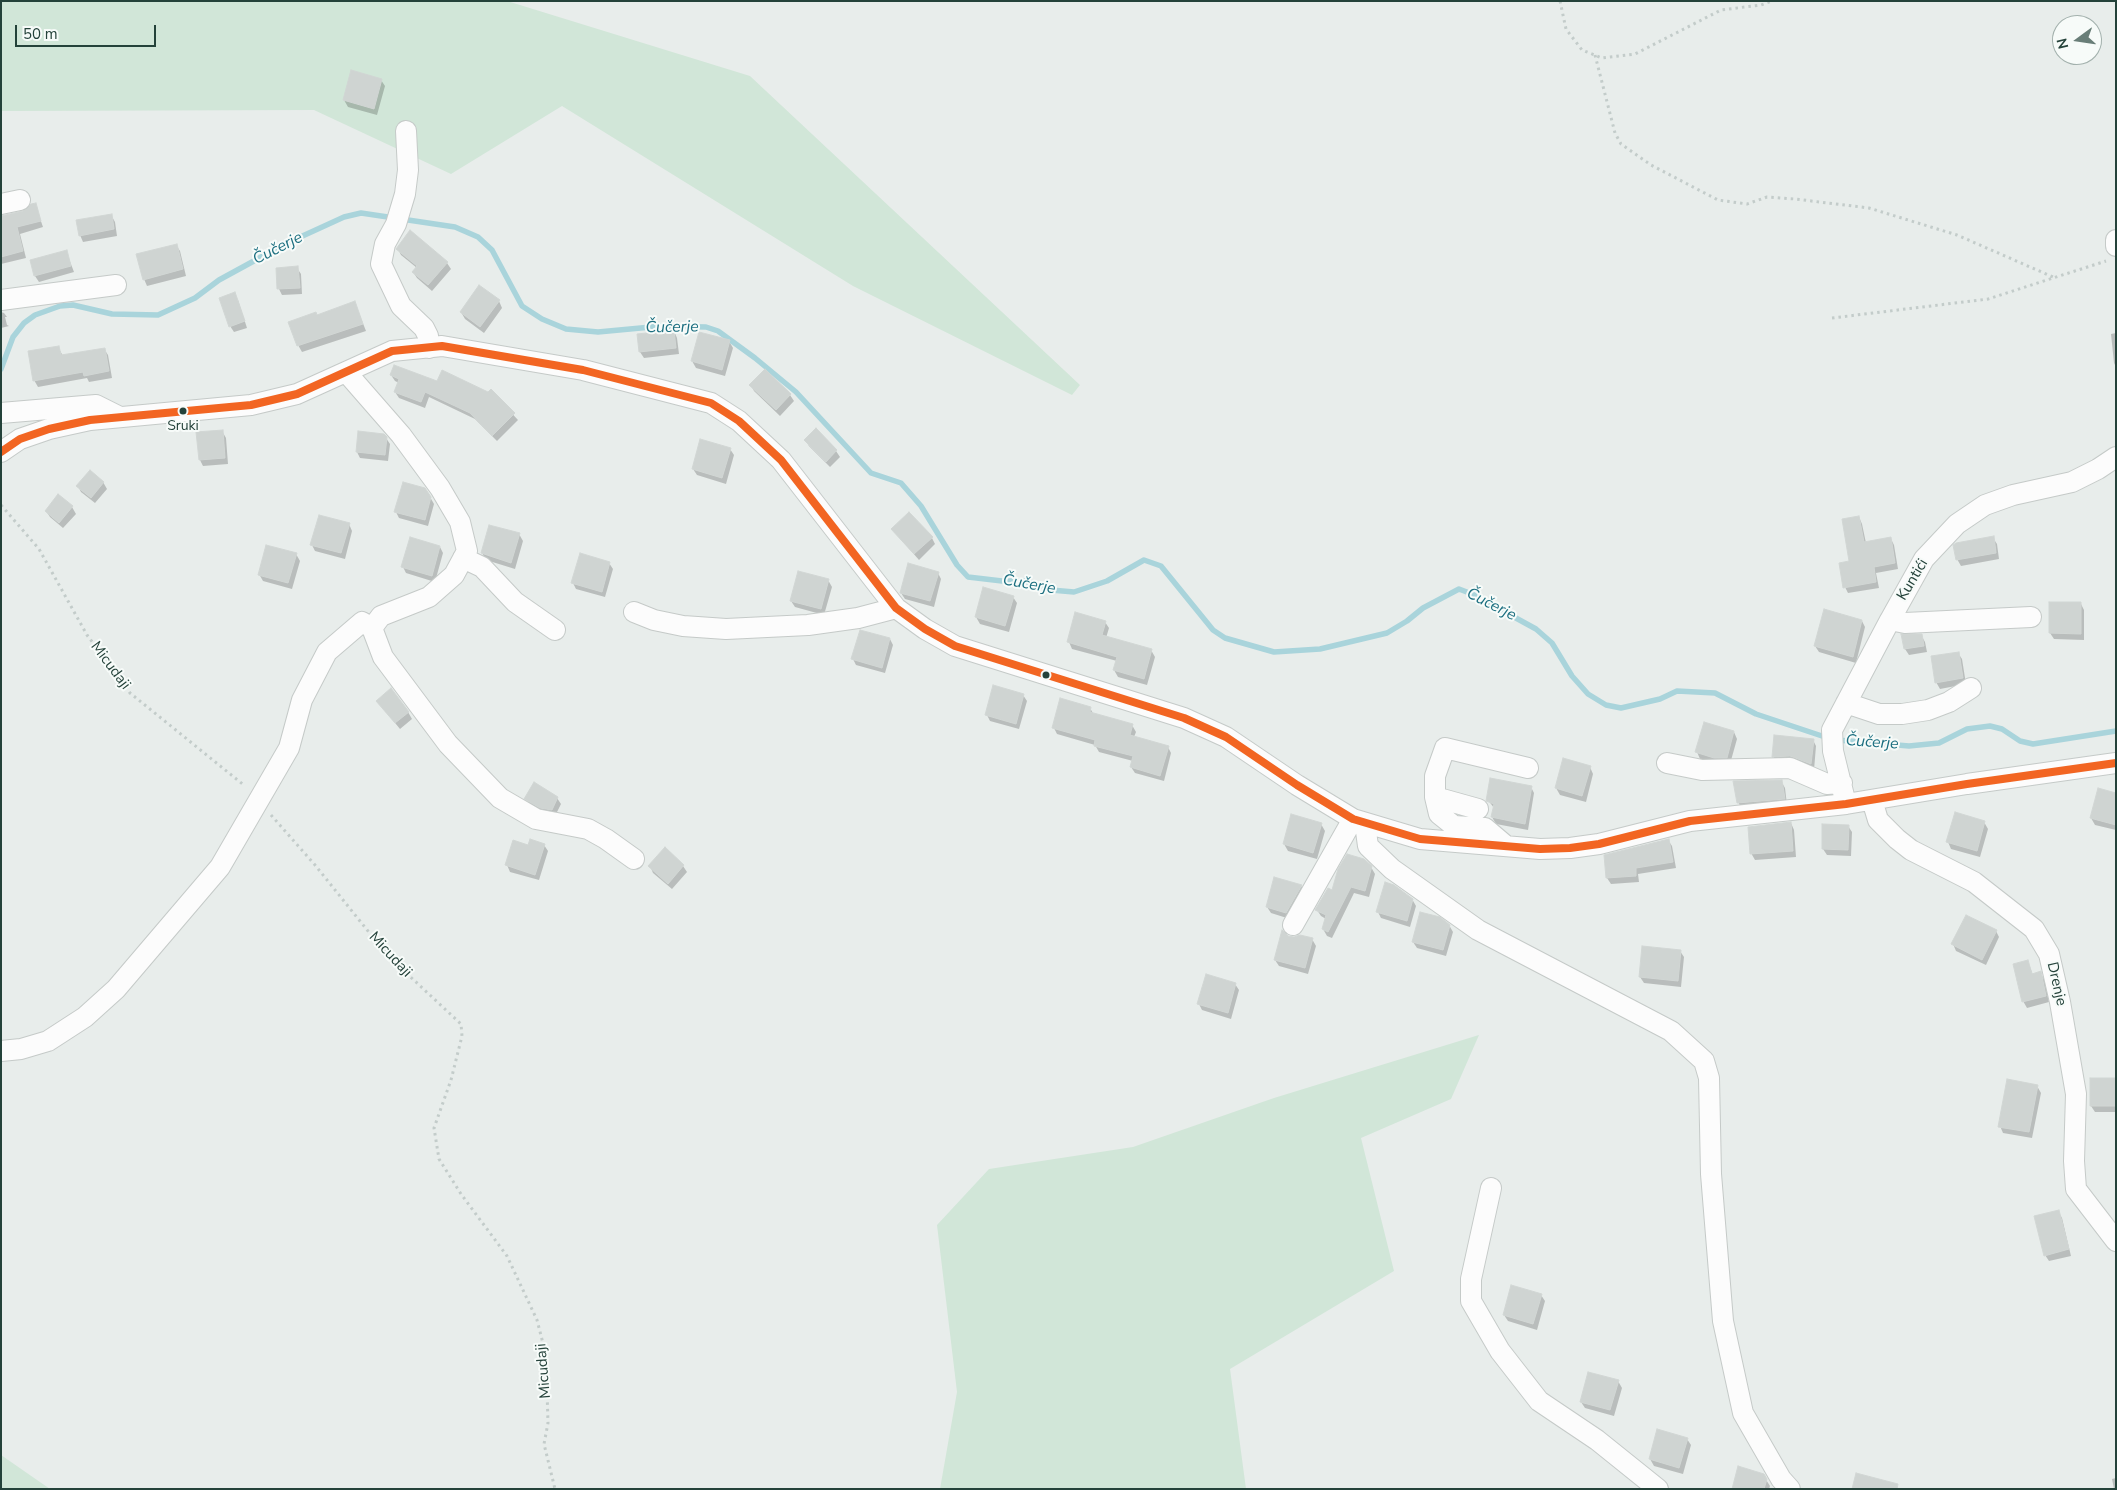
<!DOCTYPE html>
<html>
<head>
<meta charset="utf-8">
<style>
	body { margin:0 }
	#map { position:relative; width:2117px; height:1490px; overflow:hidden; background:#e8edeb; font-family:"Nunito Sans",sans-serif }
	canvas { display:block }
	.frame { position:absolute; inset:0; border:2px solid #24423a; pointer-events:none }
	.north { position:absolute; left:2052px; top:15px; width:50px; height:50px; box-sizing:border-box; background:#f7fbf9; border:1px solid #a3b1ad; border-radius:50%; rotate:256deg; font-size:14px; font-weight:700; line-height:20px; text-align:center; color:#24423a }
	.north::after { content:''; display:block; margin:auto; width:18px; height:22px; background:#697e78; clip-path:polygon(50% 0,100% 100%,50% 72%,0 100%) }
	.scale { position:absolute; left:15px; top:25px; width:141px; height:22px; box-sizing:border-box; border:2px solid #24423a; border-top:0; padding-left:6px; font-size:15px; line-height:18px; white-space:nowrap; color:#24423a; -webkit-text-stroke:4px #f7fbf9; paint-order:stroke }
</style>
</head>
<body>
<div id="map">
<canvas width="2117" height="1490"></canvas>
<div class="frame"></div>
<div class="north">N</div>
<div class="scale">50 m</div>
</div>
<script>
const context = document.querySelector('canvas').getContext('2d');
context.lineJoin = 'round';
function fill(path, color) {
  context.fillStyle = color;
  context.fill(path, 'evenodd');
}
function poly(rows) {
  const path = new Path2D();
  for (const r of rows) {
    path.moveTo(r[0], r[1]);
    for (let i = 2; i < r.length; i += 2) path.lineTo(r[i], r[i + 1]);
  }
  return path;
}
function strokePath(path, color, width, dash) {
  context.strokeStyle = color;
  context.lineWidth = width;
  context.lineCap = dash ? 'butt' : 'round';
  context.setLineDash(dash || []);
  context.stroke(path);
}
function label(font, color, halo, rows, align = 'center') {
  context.font = font + ' "Nunito Sans",sans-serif';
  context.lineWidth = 4;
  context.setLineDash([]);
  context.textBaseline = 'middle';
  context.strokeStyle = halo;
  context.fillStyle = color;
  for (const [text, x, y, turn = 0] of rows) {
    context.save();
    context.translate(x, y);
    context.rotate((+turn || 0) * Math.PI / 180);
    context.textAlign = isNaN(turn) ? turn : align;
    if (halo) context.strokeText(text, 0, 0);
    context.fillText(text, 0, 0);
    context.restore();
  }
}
const green = poly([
	[1,1,507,1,750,76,1080,385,1072,395,853,286,562,106,451,174,314,110,1,111],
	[1479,1035,1451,1099,1361,1138,1394,1271,1230,1369,1246,1489,940,1489,957,1392,937,1225,989,1169,1133,1147,1274,1098],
	[1,1455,50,1489,1,1489]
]);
const shadow = poly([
	[381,80,385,86,377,115,348,107,344,100],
	[35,204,43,227,20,234,26,258,1,264,1,243,23,213],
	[111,215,115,222,117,236,83,242,80,235],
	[176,245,180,251,186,276,147,286,144,279],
	[398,249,447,263,451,269,432,291,417,278,413,272,417,268,401,255],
	[66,251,74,272,39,282,35,276],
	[297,268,301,274,302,294,282,295,279,289,277,269],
	[238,300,247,328,234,332,230,326],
	[499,301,502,308,484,333,465,319,461,312],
	[355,303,366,331,302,352,298,345,317,316],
	[1,312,4,313,7,317,5,317,7,325,9,326,1,328],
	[674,331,677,338,679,354,644,358,640,352,639,335],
	[2116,333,2116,367,2114,363,2111,334],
	[729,341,733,348,725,376,696,368,692,361],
	[58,347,63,356,104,349,108,355,112,378,89,382,87,378,38,387,34,380],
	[391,375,438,382,488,394,491,391,518,420,497,441,475,419,429,397,425,408,399,398,395,392,399,383,395,381],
	[751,385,790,395,794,401,780,416,754,391],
	[222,431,226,438,228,464,203,466,200,460],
	[386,438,390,444,388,461,360,458,357,452],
	[805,440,836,451,840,457,830,467,809,446],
	[730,449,734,455,726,484,697,475,693,469],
	[103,482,107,489,95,503,81,492,78,486],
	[430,497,434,504,428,526,399,518,396,512],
	[72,507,76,514,63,528,50,517,46,511],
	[1859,517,1862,524,1866,543,1891,539,1894,545,1898,569,1876,573,1879,588,1848,593,1845,587],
	[349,524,352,531,345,559,315,551,312,545],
	[892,529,932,538,935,544,919,560],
	[519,534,523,541,515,569,486,560,482,553],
	[1993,538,1997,544,1999,559,1961,566,1957,559],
	[440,547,443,553,435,582,406,573,403,567],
	[296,554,300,561,292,589,263,581,259,574],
	[609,563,613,569,605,597,576,589,573,583],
	[938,573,941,579,934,607,905,599,901,593],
	[828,580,832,587,824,615,795,607,791,601],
	[1013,597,1017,603,1009,632,980,624,976,617],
	[2081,604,2084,610,2084,640,2054,639,2050,633],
	[1862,621,1865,627,1856,663,1819,652,1815,646],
	[1105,622,1109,628,1106,638,1151,650,1155,657,1147,685,1118,677,1114,670,1117,661,1072,649,1069,642],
	[1921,635,1925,642,1927,652,1909,655,1905,649],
	[890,639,893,645,885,673,856,665,853,659],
	[1958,653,1962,659,1966,684,1940,689,1936,682],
	[1023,695,1027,701,1019,729,990,721,987,715],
	[382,707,408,712,412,719,400,729],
	[1090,708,1094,715,1132,725,1136,732,1134,737,1168,747,1171,753,1164,781,1135,773,1131,767,1133,761,1099,752,1095,745,1057,734,1054,728],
	[1734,732,1737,739,1730,764,1719,764,1700,759,1697,752],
	[1813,740,1816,746,1814,770,1777,763,1773,756],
	[1590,767,1593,774,1586,802,1560,795,1556,788],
	[1781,781,1785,788,1787,805,1742,809,1738,802],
	[1531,787,1534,793,1528,830,1496,824,1492,817,1494,808,1488,800],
	[2116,794,2116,830,2095,825,2091,818],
	[557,798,561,804,555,816,545,814,530,805,526,799],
	[1984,822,1988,829,1980,857,1951,849,1948,842],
	[1791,823,1794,830,1796,857,1755,860,1751,853],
	[1321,824,1325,831,1317,859,1288,851,1284,844],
	[1823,825,1848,826,1852,832,1851,856,1827,855,1823,849],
	[1668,840,1672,846,1676,868,1638,874,1639,882,1611,884,1607,878],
	[544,845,548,851,539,880,510,872,507,865,529,846],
	[650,866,683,866,687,872,672,889,653,873],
	[1371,867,1375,874,1369,897,1354,893,1332,938,1327,936,1323,929,1326,919,1321,916,1317,910],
	[1301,886,1305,892,1290,919,1271,913,1267,907],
	[1412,899,1416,906,1410,927,1381,918,1378,912],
	[1449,925,1453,932,1446,956,1417,948,1413,942],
	[1996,931,1999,937,1986,965,1956,951,1953,944],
	[1287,937,1312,939,1316,946,1308,974,1279,966,1275,960],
	[1680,951,1684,957,1681,987,1644,983,1640,977],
	[2028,962,2033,975,2040,973,2044,979,2049,1002,2027,1008,2023,1001],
	[1235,984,1239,990,1231,1019,1202,1010,1199,1004],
	[2116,1079,2116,1112,2095,1112,2091,1106],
	[2037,1086,2041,1093,2032,1138,2003,1133,2000,1126],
	[2058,1211,2062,1218,2071,1256,2049,1261,2045,1255],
	[1541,1295,1545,1301,1537,1330,1508,1321,1504,1315],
	[1618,1381,1622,1388,1614,1416,1585,1408,1581,1402],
	[1687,1439,1691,1445,1683,1474,1654,1466,1650,1459],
	[1763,1475,1770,1486,1769,1489,1733,1489],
	[2116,1478,2116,1489,2114,1489,2112,1479]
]);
const stream = poly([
	[1,369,13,337,24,323,35,315,60,306,73,305,112,314,158,315,195,298,219,280,285,244,344,217,361,213,455,227,478,237,492,250,522,306,542,319,566,329,598,332,662,326,706,327,718,331,755,358,796,392,871,473,901,483,921,506,957,565,968,577,1002,581,1025,581,1043,586,1051,590,1074,592,1107,581,1144,560,1161,566,1213,630,1225,638,1274,652,1320,649,1387,633,1407,621,1423,608,1459,589,1472,594,1536,629,1552,643,1572,676,1588,694,1606,705,1621,708,1660,699,1677,691,1715,693,1756,714,1828,738],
	[1837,740,1909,746,1939,743,1967,729,1990,726,2002,729,2020,741,2033,744,2116,731]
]);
const building = poly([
	[351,70,382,79,374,109,343,100,351,70],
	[36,203,41,221,17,227,23,251,1,257,1,216,23,211,31,204,36,203],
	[112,214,114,229,79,236,76,220,112,214],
	[410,230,448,262,428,285,412,272,417,266,396,249,410,230],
	[177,244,183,269,143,280,136,254,177,244],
	[67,250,71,266,34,276,30,260,67,250],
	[298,266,300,288,277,289,276,268,298,266],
	[479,285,500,300,480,327,460,312,479,285],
	[235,292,245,321,229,327,219,298,235,292],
	[355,301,363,324,297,346,288,322,316,312,317,315,355,301],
	[674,330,676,348,639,352,637,334,674,330],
	[699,332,730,340,722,370,691,361,699,332],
	[59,346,61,355,105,348,109,371,84,376,83,372,33,381,28,351,59,346],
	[394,365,437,381,442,370,488,392,491,389,515,413,492,436,470,413,425,392,421,402,394,392,399,379,390,375,394,365],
	[765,369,791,394,776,410,749,385,765,369],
	[816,428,837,450,826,462,804,440,816,428],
	[223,430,225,458,199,460,196,432,223,430],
	[358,431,384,434,387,437,385,455,356,452,358,431],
	[700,439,731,448,722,478,692,469,700,439],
	[90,470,104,482,91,498,76,486,90,470],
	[403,482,425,488,431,497,425,520,394,512,403,482],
	[58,494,73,506,59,523,45,511,58,494],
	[909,512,933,537,914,554,891,529,909,512],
	[319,515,350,523,341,553,310,545,319,515],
	[1859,516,1864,542,1891,537,1895,563,1874,567,1876,582,1843,588,1839,563,1849,561,1842,519,1859,516],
	[489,525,520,533,511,563,481,553,489,525],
	[1994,536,1996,553,1956,560,1953,545,1956,543,1994,536],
	[410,537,440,546,432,576,401,567,410,537],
	[266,545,297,553,288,583,258,575,266,545],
	[580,553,610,562,602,592,571,583,580,553],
	[908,563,939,572,930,601,900,593,908,563],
	[798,571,829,579,821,609,790,601,798,571],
	[983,587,1014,596,1005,626,975,617,983,587],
	[2049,602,2081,602,2081,634,2049,633,2049,602],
	[1824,609,1862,620,1853,657,1814,646,1824,609],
	[1075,612,1106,621,1102,635,1152,649,1144,679,1113,670,1117,657,1067,642,1075,612],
	[860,630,890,638,882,668,851,659,860,630],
	[1901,634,1922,634,1924,646,1904,649,1901,634],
	[1959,652,1963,678,1935,683,1931,656,1959,652],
	[993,685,1024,694,1016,724,985,715,993,685],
	[391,688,409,712,395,723,376,701,391,688],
	[1060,698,1091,707,1090,712,1133,724,1130,735,1169,746,1160,776,1130,767,1133,756,1094,746,1095,740,1052,728,1060,698],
	[1704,722,1734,731,1727,758,1714,758,1695,752,1704,722],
	[1774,735,1814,739,1811,764,1790,756,1772,757,1774,735],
	[1563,758,1591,766,1582,796,1555,788,1563,758],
	[1490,778,1532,786,1525,824,1491,817,1494,804,1486,801,1490,778],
	[1782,780,1785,799,1737,803,1733,781,1782,780],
	[534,782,558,797,552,810,540,808,524,799,534,782],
	[2098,788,2116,793,2116,825,2090,818,2098,788],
	[1955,812,1985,821,1977,851,1946,842,1955,812],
	[1291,814,1322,823,1313,853,1283,844,1291,814],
	[1791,822,1793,851,1750,854,1748,827,1791,822],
	[1822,824,1849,825,1848,850,1822,849,1822,824],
	[530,839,545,844,535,875,505,865,513,840,528,845,530,839],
	[1669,839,1673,862,1636,868,1636,876,1606,878,1604,855,1669,839],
	[665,847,684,865,668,884,648,866,665,847],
	[1347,854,1364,859,1372,866,1365,891,1351,887,1328,932,1322,929,1326,915,1315,910,1328,888,1332,890,1338,869,1347,854],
	[1274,877,1302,885,1286,913,1266,907,1274,877],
	[1385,882,1394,885,1413,899,1407,921,1376,912,1385,882],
	[1420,912,1440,917,1450,925,1443,950,1412,942,1420,912],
	[1966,915,1997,930,1982,960,1951,944,1966,915],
	[1282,930,1288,936,1294,937,1300,935,1313,938,1305,968,1274,960,1282,930],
	[1642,946,1681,950,1678,981,1639,977,1642,946],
	[2028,960,2032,974,2041,971,2046,996,2022,1002,2013,964,2028,960],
	[1206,974,1236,983,1228,1013,1197,1004,1206,974],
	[2090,1078,2116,1078,2116,1106,2090,1106,2090,1078],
	[2007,1079,2038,1085,2029,1132,1998,1127,2007,1079],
	[2059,1210,2069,1249,2044,1256,2034,1216,2059,1210],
	[1511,1285,1542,1294,1533,1324,1503,1315,1511,1285],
	[1588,1372,1619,1380,1610,1410,1580,1402,1588,1372],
	[1657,1429,1688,1438,1679,1468,1649,1459,1657,1429],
	[1738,1466,1764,1474,1767,1479,1764,1489,1732,1489,1738,1466],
	[1856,1473,1898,1484,1897,1489,1852,1489,1856,1473]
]);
const path = poly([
	[1560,1,1566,29,1582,50,1602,58,1635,54,1721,10,1761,5,1772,1],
	[1595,55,1615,133,1621,144,1651,165,1718,200,1747,204,1767,197,1795,199,1869,208,1957,235,2053,277],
	[1832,318,1988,299,2106,261],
	[1,505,39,549,87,635,130,693,245,786],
	[271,815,315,865,388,956,461,1024,462,1036,451,1080,434,1128,439,1159,461,1194,507,1256,537,1320,546,1355,548,1423,544,1444,555,1489]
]);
const minor = poly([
	[406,131,408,170,405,194,396,224,385,244,381,264,401,306,424,328,428,336,429,348],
	[1,204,20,200],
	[2116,240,2116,246],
	[1,300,116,285],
	[346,372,401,435,440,488,460,522,467,551,454,575,429,597,381,616,372,628,383,657,448,744,500,798,536,819,588,829,606,839,634,859],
	[1,413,96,405,118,416],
	[1,452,20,439,49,429,90,420,251,405,297,394,392,351,442,346,583,370,711,403,739,421,781,460,896,608,925,629,955,646,1184,718,1226,737,1297,785,1353,819,1420,839,1540,849,1570,848,1599,844,1690,821,1846,804,1967,784,2116,763],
	[463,558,482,567,515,602,555,630],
	[634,612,654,620,683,626,726,629,808,625,858,618,896,608],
	[1890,620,1905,623,2031,617],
	[1846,703,1879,714,1902,714,1928,710,1949,702,1971,688],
	[1667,763,1702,770,1790,768,1827,784,1842,783],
	[1435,797,1478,809],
	[1872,800,1878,820,1897,839,1911,850,1974,882,2034,929,2049,954,2060,1002,2076,1094,2074,1161,2076,1189,2116,1241],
	[1846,804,1833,751,1832,730,1890,620,1924,559,1957,524,1985,505,2013,495,2072,482,2098,469,2116,457],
	[1365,824,1368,846,1392,869,1478,930,1671,1031,1704,1061,1709,1078,1711,1174,1723,1321,1743,1413,1781,1479,1790,1489],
	[1505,845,1485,828,1454,826,1439,814,1435,797,1435,776,1445,748,1528,768],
	[1293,925,1353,819],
	[1,1051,21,1049,48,1041,85,1017,116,989,220,867,289,748,302,700,327,652,362,622,372,628],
	[1491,1188,1471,1279,1471,1301,1500,1351,1539,1401,1597,1440,1658,1489]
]);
const bus1 = poly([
	[1,452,20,439,49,429,90,420,251,405,297,394,392,351,442,346,583,370,711,403,739,421,781,460,896,608,925,629,955,646,1184,718,1226,737,1297,785,1353,819,1420,839,1540,849,1570,848,1599,844,1690,821,1846,804,1967,784,2116,763]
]);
const markers = [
	[183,411,4.5,"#24423a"],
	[1046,675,4.5,"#24423a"]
];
const busNames = [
	["Sruki",183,427]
];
const streetNames = [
	["Kuntići",1913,580,-59],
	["Micudaji",110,666,53],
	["Micudaji",390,955,47],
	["Drenje",2056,984,77],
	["Micudaji",544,1371,-95]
];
const waterNames = [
	["Čučerje",278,249,-27],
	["Čučerje",672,328,-1],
	["Čučerje",1029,585,10],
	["Čučerje",1491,605,27],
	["Čučerje",1872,743,4]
];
fill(green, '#d1e6d8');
fill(shadow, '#0003');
strokePath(stream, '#a9d4db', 5.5);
fill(building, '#cfd4d2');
strokePath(building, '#d1d6d4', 1);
strokePath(minor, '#c5cac8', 22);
strokePath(path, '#c3ccca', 3, [2.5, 4]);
strokePath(minor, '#fcfcfc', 20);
strokePath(bus1, '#f26522', 8);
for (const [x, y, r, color] of markers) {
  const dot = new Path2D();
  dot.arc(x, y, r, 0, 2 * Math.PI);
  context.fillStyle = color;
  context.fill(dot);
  strokePath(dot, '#f7fbf9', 2);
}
label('14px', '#24423a', '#f7fbf9', busNames);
label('15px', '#24423a', '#f7fbf9', streetNames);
label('italic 16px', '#1c6f80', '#f7fbf9', waterNames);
</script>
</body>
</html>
